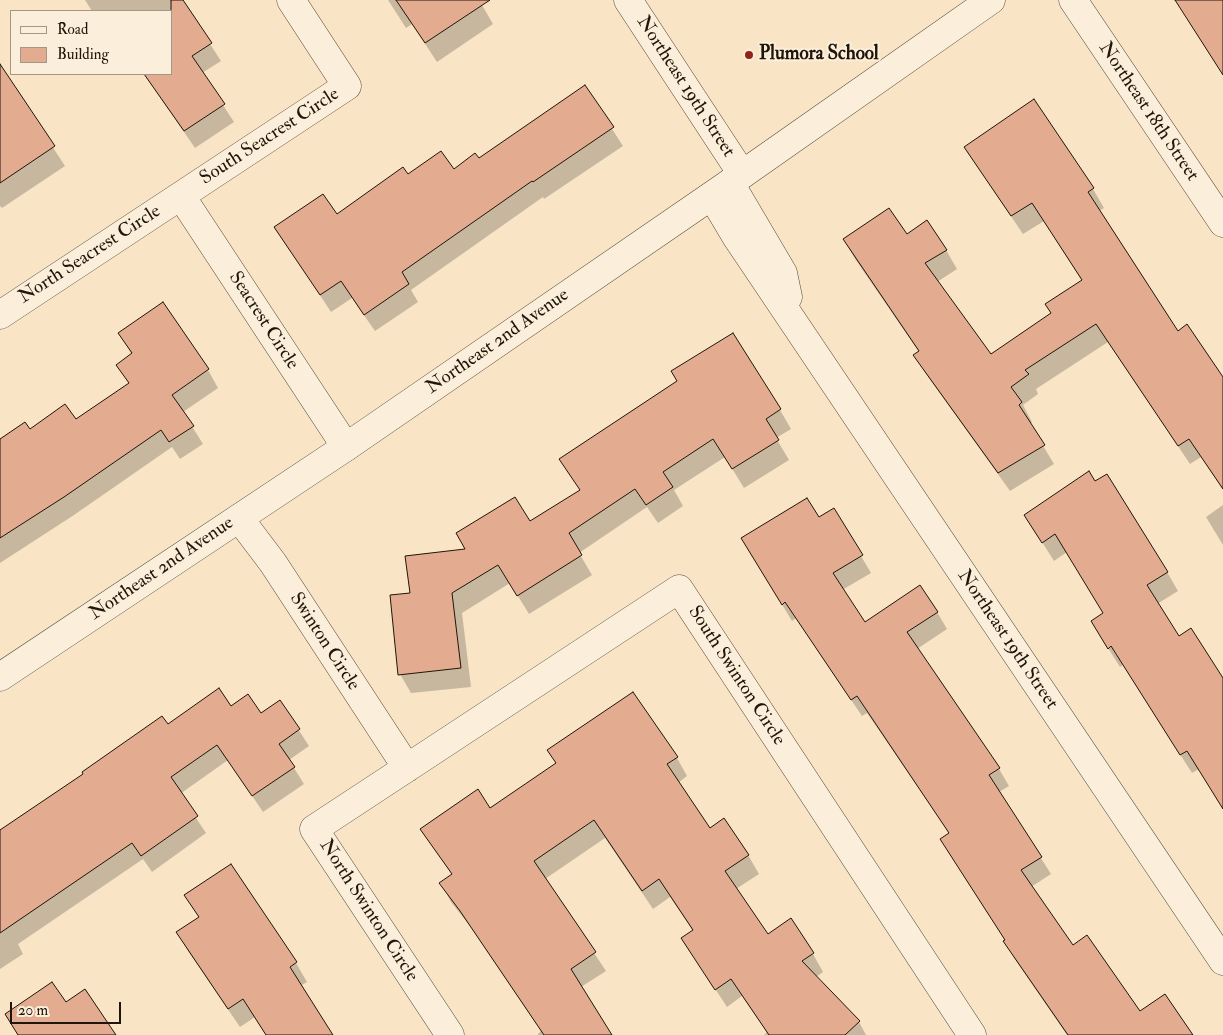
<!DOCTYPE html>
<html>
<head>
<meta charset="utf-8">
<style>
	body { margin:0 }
	#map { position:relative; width:1223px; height:1035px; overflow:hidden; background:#f9e5c6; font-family:"IM FELL Double Pica",serif }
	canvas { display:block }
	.legend { position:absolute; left:10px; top:10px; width:162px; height:65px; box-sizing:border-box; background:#fbeeda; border:1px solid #a39786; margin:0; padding:6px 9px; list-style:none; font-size:15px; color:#1f1508 }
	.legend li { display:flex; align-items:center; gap:10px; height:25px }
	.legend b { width:25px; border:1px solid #a39786 }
	.scale { position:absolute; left:10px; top:1002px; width:111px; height:22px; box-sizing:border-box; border:2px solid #1f1508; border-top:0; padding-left:6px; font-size:15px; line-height:18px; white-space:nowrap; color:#1f1508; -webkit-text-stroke:4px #fbeeda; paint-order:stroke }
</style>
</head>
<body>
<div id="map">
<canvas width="1223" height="1035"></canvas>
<ul class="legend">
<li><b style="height:6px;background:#fbeeda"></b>Road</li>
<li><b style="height:14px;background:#e3ac91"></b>Building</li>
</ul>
<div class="scale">20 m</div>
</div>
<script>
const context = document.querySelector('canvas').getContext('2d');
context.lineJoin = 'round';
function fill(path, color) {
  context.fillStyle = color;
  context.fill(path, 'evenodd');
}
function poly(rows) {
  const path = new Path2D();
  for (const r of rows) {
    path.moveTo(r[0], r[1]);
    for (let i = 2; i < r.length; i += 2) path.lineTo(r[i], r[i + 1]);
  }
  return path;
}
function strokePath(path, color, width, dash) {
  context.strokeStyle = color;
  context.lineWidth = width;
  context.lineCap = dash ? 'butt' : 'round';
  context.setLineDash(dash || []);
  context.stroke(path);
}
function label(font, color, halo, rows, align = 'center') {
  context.font = font + ' "IM FELL Double Pica",serif';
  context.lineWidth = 4;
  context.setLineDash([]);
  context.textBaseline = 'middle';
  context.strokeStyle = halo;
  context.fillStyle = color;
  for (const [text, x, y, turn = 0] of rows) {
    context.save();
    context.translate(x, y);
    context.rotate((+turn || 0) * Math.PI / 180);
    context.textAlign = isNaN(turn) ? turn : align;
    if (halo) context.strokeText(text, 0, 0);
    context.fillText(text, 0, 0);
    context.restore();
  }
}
const shadow = poly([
	[85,0,173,0,192,16,221,61,202,73,234,122,195,148,144,74,171,74,171,11,92,11],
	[388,0,479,0,493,24,437,62,412,24,406,28],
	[0,66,65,166,2,208,0,206],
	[585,87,623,146,544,199,543,197,411,290,418,302,375,331,352,298,331,312,276,228,336,215,408,176,453,170,478,160],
	[1034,101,1093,189,1104,208,1099,211,1178,332,1223,379,1223,490,1201,457,1190,464,1108,342,1036,389,1038,394,1023,405,1032,422,1030,424,1054,464,1010,491,926,374,915,355,919,352,855,259,844,240,906,236,946,250,957,269,937,282,991,356,1052,313,1082,281,1044,221,1023,234,977,166,966,147],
	[162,304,208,370,218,388,183,412,203,444,180,459,172,447,74,515,0,563,0,444,29,430,76,421,129,384,118,365,132,355,120,334],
	[780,410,791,429,776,438,789,460,744,488,725,457,674,490,683,506,658,523,647,507,579,553,592,575,529,614,510,583,462,613,471,687,411,693,400,674,411,594,467,550,530,522,581,491,561,459],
	[1095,482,1167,572,1178,591,1157,604,1178,638,1223,681,1223,808,1199,769,1192,773,1123,665,1120,667,1103,640,1105,614,1067,552,1054,561,1037,534],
	[1223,505,1223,545,1206,517],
	[818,519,861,556,871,573,842,590,864,624,937,612,947,629,917,649,999,769,1009,786,999,792,1051,874,1031,887,1073,947,1140,1013,1192,1035,1067,1035,1014,958,950,834,867,713,862,716,796,618,792,621,752,555],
	[280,701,309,746,289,760,304,784,263,812,228,760,180,794,206,833,152,872,143,859,18,944,23,954,0,969,0,832,168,726,231,707,260,715],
	[549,751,677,758,687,776,678,783,710,830,748,855,759,874,736,889,767,936,813,954,823,972,816,977,859,1022,866,1035,764,1035,767,1032,742,996,727,1007,682,938,693,931,670,897,653,909,605,838,545,879,606,971,581,987,611,1035,538,1035,538,1034,541,1031,473,930,451,902,441,883,452,875,422,829,490,809,556,764],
	[231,865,296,963,307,982,300,986,332,1035,266,1035,255,1017,240,1027,188,951,178,933,199,918,186,896]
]);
const building = poly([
	[171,0,183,0,212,43,192,56,225,104,184,131,144,74,171,74,171,0],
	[396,0,490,0,425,43,396,0],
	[1175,0,1223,0,1223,75,1175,0],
	[0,64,55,146,0,183,0,64],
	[585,85,614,127,533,182,532,181,402,272,409,284,364,315,341,281,320,295,274,227,323,194,337,214,403,167,408,174,441,151,454,169,475,153,479,158,585,85],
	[1034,99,1094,188,1088,192,1178,331,1187,324,1223,377,1223,489,1189,439,1178,446,1096,324,1025,370,1029,374,1011,387,1022,402,1019,405,1045,445,998,473,913,355,919,351,843,239,889,208,907,234,927,220,947,250,925,263,991,354,1051,313,1045,304,1082,280,1032,203,1011,216,964,147,1034,99],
	[163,302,209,369,172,395,194,426,169,442,161,430,64,497,0,538,0,439,25,422,30,429,65,404,76,419,129,383,116,365,132,353,118,333,163,302],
	[733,333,781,409,766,419,779,440,732,469,713,439,663,472,673,487,646,505,635,489,569,533,582,555,517,596,498,565,452,593,461,668,398,675,390,595,410,593,405,556,465,549,456,533,515,497,530,521,580,490,559,459,677,381,671,371,733,333],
	[1089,471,1095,481,1107,474,1168,572,1147,585,1179,636,1191,628,1223,678,1223,809,1187,751,1180,755,1111,646,1108,649,1091,621,1103,613,1055,534,1042,543,1024,515,1089,471],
	[807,498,819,517,834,508,863,555,833,573,865,622,920,585,938,612,907,632,1000,768,989,775,1042,857,1021,870,1073,945,1087,935,1140,1011,1165,994,1193,1035,1068,1035,1003,941,1005,940,940,839,949,833,857,696,851,700,785,602,782,605,741,538,807,498],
	[219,688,231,706,248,694,261,713,280,700,300,729,279,744,295,767,252,796,217,745,171,777,198,816,141,856,132,843,0,933,0,830,83,774,82,772,162,716,168,724,219,688],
	[633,692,678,757,667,764,710,828,724,818,749,855,725,871,768,934,791,918,814,953,802,961,860,1021,845,1035,769,1035,731,979,715,990,681,938,693,930,659,879,642,891,594,820,534,861,596,952,571,969,612,1035,544,1035,460,911,439,883,452,874,420,829,478,789,490,808,556,763,547,750,633,692],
	[231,864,297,962,290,967,333,1035,266,1035,243,999,228,1009,176,932,199,917,184,895,231,864],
	[52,982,66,1002,85,989,116,1035,18,1035,5,1014,52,982]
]);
const minor = poly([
	[628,0,742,174],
	[1073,0,1223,223],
	[730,183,783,273,788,297],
	[181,196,346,447],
	[712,196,737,238,1223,961],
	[0,315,347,86,291,0],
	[239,518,273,563,407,768],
	[450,1035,314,829,679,589,972,1035]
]);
const tertiary = poly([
	[0,677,346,447,730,183,991,0]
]);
const markers = [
	[749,55,5,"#8f2418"]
];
const poiNames = [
	["Plumora School",759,55]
];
const streetNames = [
	["Northeast 19th Street",685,87,57],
	["Northeast 18th Street",1148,112,56],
	["South Seacrest Circle",270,137,-33],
	["North Seacrest Circle",90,255,-33],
	["Seacrest Circle",263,321,57],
	["Northeast 2nd Avenue",498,342,-35],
	["Northeast 2nd Avenue",162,569,-34],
	["Northeast 19th Street",1007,640,56],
	["Swinton Circle",324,642,57],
	["South Swinton Circle",736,676,57],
	["North Swinton Circle",368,911,57]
];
fill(shadow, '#0003');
fill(building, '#e3ac91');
strokePath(building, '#1f1508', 1);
strokePath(minor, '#564938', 29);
strokePath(tertiary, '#564938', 29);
strokePath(minor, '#fbeeda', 28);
strokePath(tertiary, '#fbeeda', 28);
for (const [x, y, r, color] of markers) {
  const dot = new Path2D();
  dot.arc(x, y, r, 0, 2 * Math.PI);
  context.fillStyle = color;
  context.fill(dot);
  strokePath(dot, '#fbeeda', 2);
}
label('bold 19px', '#1f1508', '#fbeeda', poiNames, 'left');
label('19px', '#1f1508', '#fbeeda', streetNames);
</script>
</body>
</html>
